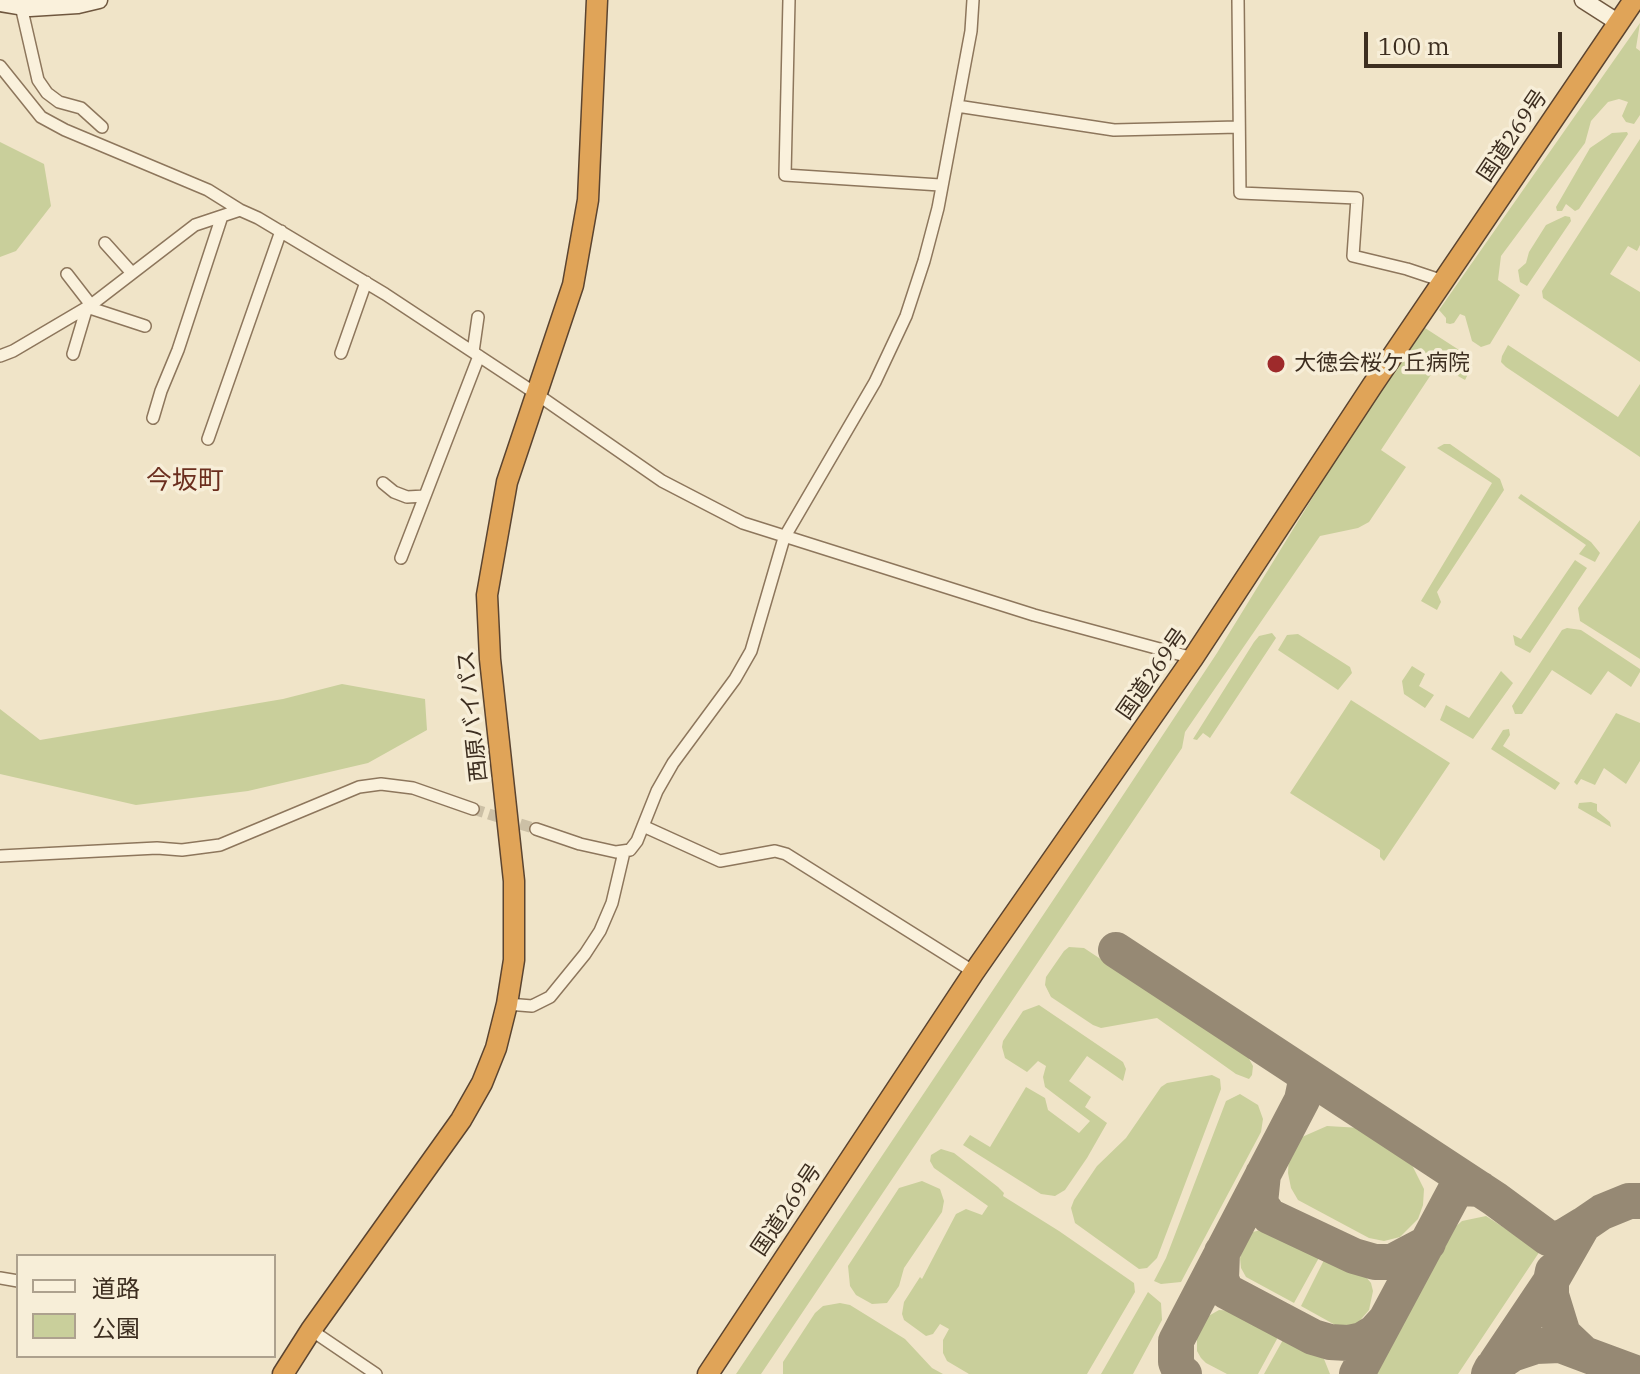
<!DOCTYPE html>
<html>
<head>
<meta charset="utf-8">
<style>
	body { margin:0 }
	#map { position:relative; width:1640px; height:1374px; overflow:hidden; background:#f0e4c8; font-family:"IBM Plex Serif","Noto Sans JP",serif }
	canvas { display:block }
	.legend { position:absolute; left:16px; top:1254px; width:260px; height:104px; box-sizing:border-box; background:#f7eed8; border:2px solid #ada18e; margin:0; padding:10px 14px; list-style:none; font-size:24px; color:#3d2e20 }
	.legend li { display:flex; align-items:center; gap:16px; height:40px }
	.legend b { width:40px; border:2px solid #ada18e }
	.scale { position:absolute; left:1364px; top:32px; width:198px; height:36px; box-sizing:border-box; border:4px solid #3d2e20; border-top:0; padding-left:10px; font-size:24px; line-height:28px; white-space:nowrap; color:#3d2e20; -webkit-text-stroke:6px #f7eed8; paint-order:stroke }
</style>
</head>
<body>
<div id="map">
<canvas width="1640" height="1374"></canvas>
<ul class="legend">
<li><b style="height:10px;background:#faf1dc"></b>道路</li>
<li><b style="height:22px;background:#c9cf9b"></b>公園</li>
</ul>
<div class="scale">100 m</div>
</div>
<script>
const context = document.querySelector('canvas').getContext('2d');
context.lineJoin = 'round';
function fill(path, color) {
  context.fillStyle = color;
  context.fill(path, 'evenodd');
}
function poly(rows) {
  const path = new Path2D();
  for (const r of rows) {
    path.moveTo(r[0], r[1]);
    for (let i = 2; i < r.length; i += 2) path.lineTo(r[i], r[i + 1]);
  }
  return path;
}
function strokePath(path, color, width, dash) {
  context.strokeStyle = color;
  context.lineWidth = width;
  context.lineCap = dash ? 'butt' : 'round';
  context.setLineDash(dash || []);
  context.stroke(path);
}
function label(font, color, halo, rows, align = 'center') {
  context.font = font + ' "IBM Plex Serif","Noto Sans JP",serif';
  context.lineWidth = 7;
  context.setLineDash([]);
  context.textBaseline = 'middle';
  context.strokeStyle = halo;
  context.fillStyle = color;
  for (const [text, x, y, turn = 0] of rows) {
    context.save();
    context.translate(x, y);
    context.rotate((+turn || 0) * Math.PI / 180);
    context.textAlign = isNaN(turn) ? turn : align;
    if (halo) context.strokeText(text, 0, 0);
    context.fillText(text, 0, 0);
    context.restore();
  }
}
const green = poly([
	[1640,23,1636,48,1640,51,1640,115,1634,124,1626,122,1622,116,1628,102,1619,99,1608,102,1591,121,1585,143,1501,256,1498,280,1520,295,1490,344,1481,347,1472,341,1465,316,1460,314,1454,323,1450,324,1446,323,1446,318,1439,310],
	[1627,132,1628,134,1579,209,1575,211,1566,204,1562,211,1557,211,1556,207,1590,148,1612,133],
	[1640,139,1640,245,1637,251,1628,246,1610,274,1640,292,1640,362,1543,298,1542,291],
	[0,142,44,164,51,206,16,251,0,257],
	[1565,216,1570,217,1571,221,1527,286,1520,282,1518,270,1526,263,1529,252,1546,225],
	[1425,328,1470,357,1472,366,1465,380,1458,376,1463,365,1444,355,1381,450,1406,467,1369,522,1358,528,1320,536,1185,732,1182,748,761,1374,736,1374,1094,839,1217,653,1359,422],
	[1508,345,1618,417,1640,384,1640,457,1506,367,1501,362,1502,356],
	[1444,444,1450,444,1500,479,1504,490,1437,592,1441,602,1437,610,1421,601,1492,483,1437,448],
	[1521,494,1591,542,1600,553,1595,562,1579,554,1586,545,1518,498],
	[1640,520,1640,659,1580,621,1578,608],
	[1575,560,1587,568,1530,653,1515,645,1513,635,1521,639],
	[1567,628,1581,630,1640,669,1640,672,1631,687,1608,671,1591,695,1552,670,1522,714,1515,714,1512,706,1562,630],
	[1272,633,1276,638,1210,738,1203,733,1197,740,1193,739,1254,642,1259,636],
	[1298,634,1350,667,1352,673,1338,690,1278,650,1287,635],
	[1412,666,1425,674,1419,686,1434,695,1425,708,1404,694,1402,681],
	[1501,671,1513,683,1473,739,1440,720,1446,705,1469,718],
	[342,684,425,699,427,730,368,763,248,791,136,805,0,774,0,709,40,740,283,699],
	[1351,700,1450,763,1384,861,1380,857,1380,850,1290,793],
	[1616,713,1640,723,1640,761,1626,784,1604,768,1595,785,1581,779,1577,785,1574,782],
	[1509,729,1510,735,1503,746,1560,783,1555,790,1491,749,1503,730],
	[1591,802,1597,804,1597,811,1610,822,1611,827,1578,808,1579,803],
	[1069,947,1084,948,1248,1057,1253,1066,1252,1075,1249,1079,1236,1074,1157,1018,1101,1028,1093,1025,1051,997,1045,985,1046,977,1064,951],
	[1039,1005,1123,1062,1126,1069,1123,1081,1087,1056,1069,1081,1091,1097,1085,1107,1107,1123,1087,1158,1065,1190,1055,1196,1041,1194,963,1145,970,1135,990,1147,1026,1087,1045,1098,1048,1110,1079,1133,1090,1121,1045,1087,1043,1077,1046,1066,1038,1061,1027,1072,1005,1058,1002,1047,1003,1041,1023,1011],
	[1212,1075,1220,1079,1221,1089,1157,1258,1147,1268,1139,1269,1075,1223,1071,1208,1074,1200,1097,1166,1126,1138,1161,1087,1167,1083],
	[1240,1094,1258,1105,1263,1119,1261,1132,1181,1282,1161,1284,1154,1281,1166,1258,1226,1101],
	[1327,1126,1361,1128,1411,1163,1424,1189,1423,1205,1418,1219,1400,1237,1384,1241,1369,1238,1298,1200,1291,1188,1288,1173,1289,1154,1302,1137],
	[941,1149,954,1153,998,1187,1004,1193,1003,1196,1059,1231,1134,1283,1135,1292,1087,1374,969,1374,947,1361,943,1353,943,1340,949,1329,940,1324,933,1334,926,1336,904,1320,902,1314,904,1302,920,1277,922,1279,956,1214,966,1209,982,1215,988,1206,934,1168,930,1161,931,1155],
	[922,1181,940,1189,944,1201,942,1212,904,1268,899,1286,887,1303,872,1304,856,1295,850,1286,848,1266,899,1188],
	[1486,1216,1540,1251,1458,1374,1372,1374,1445,1236,1462,1221],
	[1271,1227,1321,1254,1294,1303,1246,1277,1241,1268,1240,1258,1246,1238,1253,1232],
	[1326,1256,1366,1277,1371,1283,1373,1291,1369,1310,1356,1325,1337,1326,1301,1306],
	[1148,1292,1161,1303,1162,1320,1133,1374,1101,1374],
	[840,1303,850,1305,905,1339,932,1368,943,1374,783,1374,783,1362,815,1313,823,1306],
	[1219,1310,1233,1311,1276,1334,1277,1339,1258,1374,1227,1374,1206,1363,1201,1358,1197,1351,1197,1331,1205,1318],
	[1284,1338,1324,1359,1330,1374,1264,1374]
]);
const taxiway = poly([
	[1116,950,1495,1199,1548,1238,1560,1239,1583,1225],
	[1263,1174,1260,1203,1269,1216,1354,1256,1375,1262,1392,1262,1428,1243],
	[1222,1252,1221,1279,1226,1291,1313,1337,1330,1342,1348,1343,1362,1340,1375,1332,1386,1320],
	[1582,1352,1563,1334,1551,1295,1551,1281,1583,1225,1602,1212,1629,1201,1640,1201],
	[1496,1363,1551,1281,1553,1271],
	[1184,1374,1180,1372,1176,1362,1176,1341,1302,1100,1306,1081,1300,1071],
	[1357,1374,1455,1191,1463,1188,1480,1189],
	[1489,1374,1492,1368,1512,1354,1536,1346,1560,1345,1638,1374]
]);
const streetTunnel = poly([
	[473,809,536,829]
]);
const street = poly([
	[789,0,785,175,940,185],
	[1238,0,1240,193,1357,198,1353,256,1407,269,1443,281],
	[21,6,38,80,47,93,59,102,81,108,102,127],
	[0,66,41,117,65,130,208,190,240,210,258,218,385,294,538,395,662,481,743,523,1034,615,1193,658],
	[957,106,1114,130,1238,127],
	[105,243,132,273],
	[67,274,91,305],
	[473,352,478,317],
	[341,353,366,282],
	[73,354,87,307,145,326],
	[0,356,13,351,91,305,195,225,240,210],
	[153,418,161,391,178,350,222,216],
	[208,439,281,231],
	[383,483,394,492,407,497,425,496],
	[401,558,479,356],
	[643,826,720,861,775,851,786,854,974,972],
	[536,829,580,844,616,852,630,850,637,841,657,791,673,763,735,679,751,651,784,538,875,382,906,316,924,261,938,208,971,31,973,0],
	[0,856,157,848,182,850,220,845,359,787,381,784,413,788,473,809],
	[507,1004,532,1006,550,997,585,954,600,931,612,903,624,852],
	[0,1278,18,1281],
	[311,1330,376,1374]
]);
const secondary = poly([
	[1583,0,1619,23],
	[0,3,30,8,78,5,99,0]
]);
const highway = poly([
	[283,1374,311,1330,461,1120,482,1083,496,1048,507,1004,514,960,514,881,490,659,487,595,507,482,573,285,588,200,597,0],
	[708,1374,974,972,1193,658,1372,386,1634,0]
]);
const markers = [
	[1276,364,10,"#9e2a2b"]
];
const streetNames = [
	["国道269号",1513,136,-56],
	["国道269号",1153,674,-55],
	["西原バイパス",473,716,-96],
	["国道269号",787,1210,-56]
];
const poiNames = [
	["大徳会桜ケ丘病院",1294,364]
];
const quarterNames = [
	["今坂町",185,481]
];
fill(green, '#c9cf9b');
strokePath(taxiway, '#968974', 36);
strokePath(streetTunnel, '#ccc0a6', 11, [11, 5.5]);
strokePath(street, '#8d765c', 14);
strokePath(secondary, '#6f573f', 19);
strokePath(highway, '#5b4430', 23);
strokePath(street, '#faf1dc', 11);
strokePath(secondary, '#faf1dc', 16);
strokePath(highway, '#e0a458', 20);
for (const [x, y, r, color] of markers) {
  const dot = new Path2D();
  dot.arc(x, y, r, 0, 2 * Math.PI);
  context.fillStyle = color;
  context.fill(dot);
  strokePath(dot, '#f7eed8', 3);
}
label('22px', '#3d2e20', '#f7eed8', streetNames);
label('22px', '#3d2e20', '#f7eed8', poiNames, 'left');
label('26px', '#6b2e1e', '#f7eed8', quarterNames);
</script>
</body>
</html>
